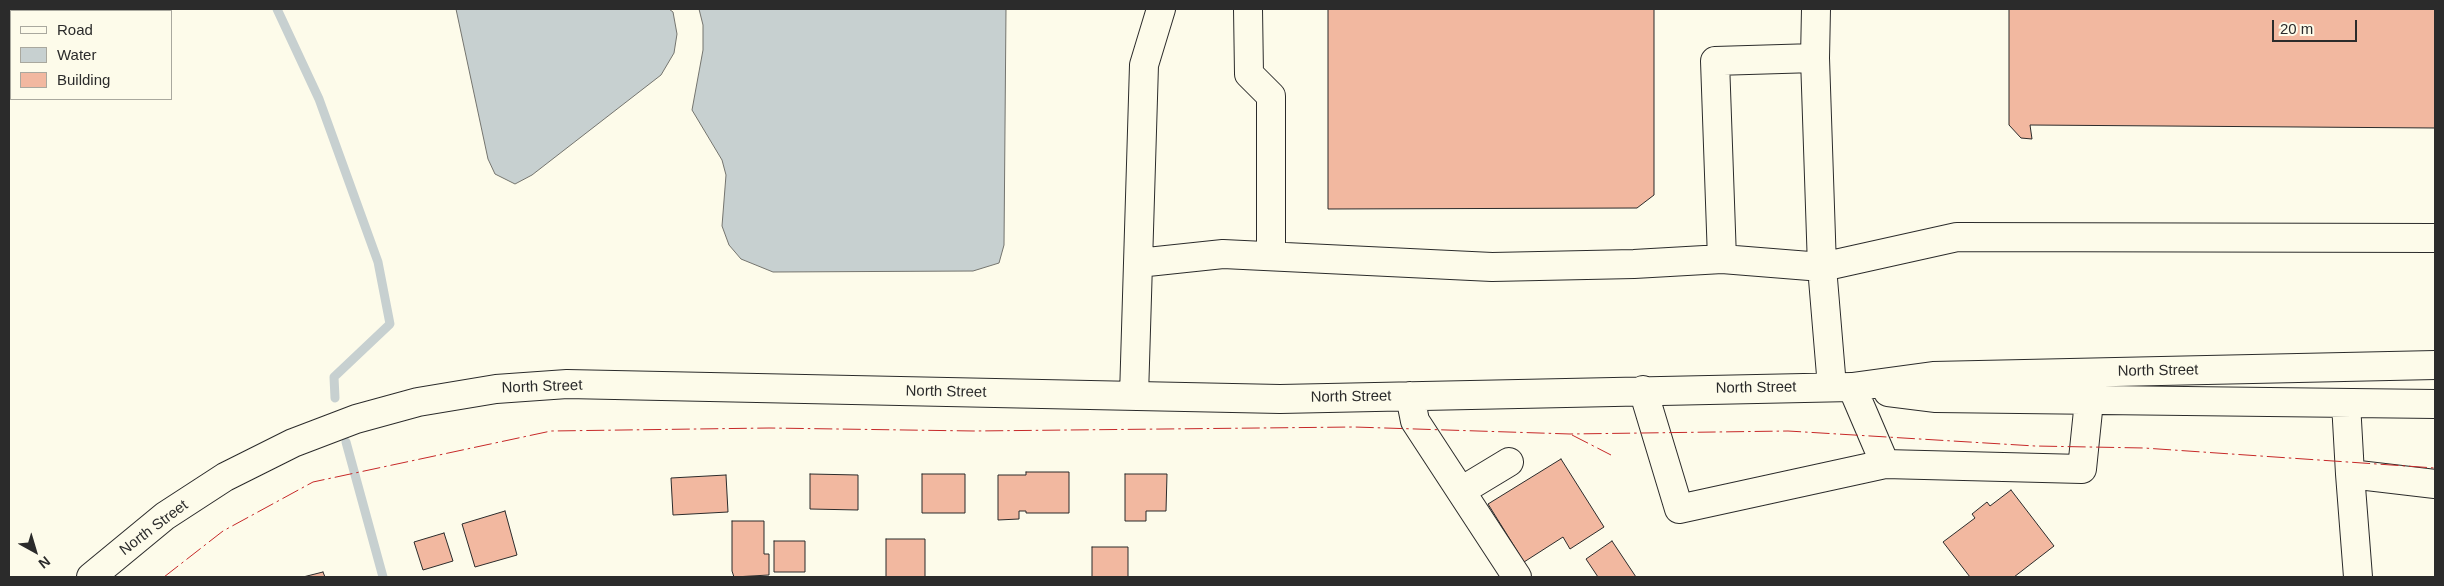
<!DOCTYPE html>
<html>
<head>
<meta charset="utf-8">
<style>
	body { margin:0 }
	#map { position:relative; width:2444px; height:586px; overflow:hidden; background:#fdfbea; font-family:Arial,sans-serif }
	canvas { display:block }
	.frame { position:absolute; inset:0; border:10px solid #2b2b2b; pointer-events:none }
	.legend { position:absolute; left:10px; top:10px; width:162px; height:90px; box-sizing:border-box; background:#fdfbea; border:1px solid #a9a89e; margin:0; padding:6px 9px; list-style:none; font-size:15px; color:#2b2b2b }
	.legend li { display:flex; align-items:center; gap:10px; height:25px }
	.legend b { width:25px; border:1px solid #a9a89e }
	.north { position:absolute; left:10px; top:526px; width:50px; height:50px; -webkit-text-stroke:4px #fdfbea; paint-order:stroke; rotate:141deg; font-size:14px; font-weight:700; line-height:20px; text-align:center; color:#2b2b2b }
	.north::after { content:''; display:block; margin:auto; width:18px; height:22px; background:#2b2b2b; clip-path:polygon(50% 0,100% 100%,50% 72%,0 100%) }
	.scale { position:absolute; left:2272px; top:20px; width:85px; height:22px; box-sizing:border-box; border:2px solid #2b2b2b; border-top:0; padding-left:6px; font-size:15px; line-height:18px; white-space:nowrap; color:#2b2b2b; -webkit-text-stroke:4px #fdfbea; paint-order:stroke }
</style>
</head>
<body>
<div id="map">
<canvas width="2444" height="586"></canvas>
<div class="frame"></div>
<ul class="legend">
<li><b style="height:6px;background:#fdfbea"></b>Road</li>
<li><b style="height:14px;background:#c7d0d0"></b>Water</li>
<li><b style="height:14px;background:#f2b8a0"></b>Building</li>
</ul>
<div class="north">N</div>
<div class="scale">20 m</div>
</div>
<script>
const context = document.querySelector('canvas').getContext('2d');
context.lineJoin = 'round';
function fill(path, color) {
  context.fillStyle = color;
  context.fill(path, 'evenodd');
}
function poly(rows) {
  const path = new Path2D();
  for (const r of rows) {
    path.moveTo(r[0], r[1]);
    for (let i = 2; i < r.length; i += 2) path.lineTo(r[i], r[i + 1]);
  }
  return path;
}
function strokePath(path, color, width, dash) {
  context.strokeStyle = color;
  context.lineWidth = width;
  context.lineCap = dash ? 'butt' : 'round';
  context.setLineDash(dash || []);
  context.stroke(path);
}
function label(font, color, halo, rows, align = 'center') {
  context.font = font + ' Arial,sans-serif';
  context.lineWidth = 4;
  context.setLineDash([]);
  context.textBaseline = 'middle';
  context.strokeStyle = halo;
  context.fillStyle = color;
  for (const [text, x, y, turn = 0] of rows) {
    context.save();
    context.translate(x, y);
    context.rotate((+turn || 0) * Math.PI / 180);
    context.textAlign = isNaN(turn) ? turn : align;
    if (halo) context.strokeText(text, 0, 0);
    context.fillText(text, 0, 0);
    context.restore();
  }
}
const water = poly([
	[456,9,669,9,673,12,677,34,674,53,661,75,532,175,515,184,495,174,488,159,456,9],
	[699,9,1006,9,1004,245,999,263,973,271,773,272,741,259,729,245,722,226,726,175,722,160,692,110,703,50,703,25,699,9]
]);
const stream = poly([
	[277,9,319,99,378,262,390,324,334,377,335,398],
	[346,442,383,577]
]);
const building = poly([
	[1328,9,1654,9,1654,195,1637,208,1328,209,1328,9],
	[2009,9,2435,9,2435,128,2030,125,2032,139,2021,138,2009,125,2009,9],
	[1561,459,1604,527,1570,549,1563,537,1524,562,1488,504,1561,459],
	[1026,472,1069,472,1069,513,1026,513,1026,511,1019,511,1019,519,998,520,998,475,1026,475,1026,472],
	[810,474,858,475,858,510,810,509,810,474],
	[922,474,965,474,965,513,922,513,922,474],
	[1125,474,1167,474,1166,511,1146,511,1146,521,1125,521,1125,474],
	[726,475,728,512,673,515,671,478,726,475],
	[2011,490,2054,546,2014,577,1970,577,1943,542,1975,518,1972,514,1987,502,1990,506,2011,490],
	[505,511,517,555,475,567,462,524,505,511],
	[732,521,764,521,764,554,769,554,769,575,734,577,732,571,732,521],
	[444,533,453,561,423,570,414,542,444,533],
	[886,539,925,539,925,577,886,577,886,539],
	[774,541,805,541,805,572,774,572,774,541],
	[1612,541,1636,577,1598,577,1586,559,1612,541],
	[1092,547,1128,547,1128,577,1092,577,1092,547],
	[323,572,325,577,303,577,323,572]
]);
const minor = poly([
	[1248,9,1249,74,1271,96,1271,256],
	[1816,9,1815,58,1822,267,1832,387],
	[1722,259,1715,61,1815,58],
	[1138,263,1144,65,1161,9],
	[1643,390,1679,509,1885,464,1852,387],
	[1888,392,1936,398,2435,404],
	[1134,396,1138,263,1223,254,1492,267,1634,264,1722,259,1822,267,1957,237,2435,238],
	[1410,396,1415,421,1517,577],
	[2346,403,2350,474,2435,484],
	[1885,464,2082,469,2089,401],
	[2350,474,2358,577],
	[1461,491,1509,462],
	[91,577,165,516,225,477,293,443,356,419,418,402,496,389,567,384,1280,399,1852,387,1933,376,2435,365]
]);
const power = poly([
	[1572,435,1611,455],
	[164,577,223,531,313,482,551,431,769,428,974,431,1354,427,1570,434,1788,431,2035,446,2144,448,2435,468]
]);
const streetNames = [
	["North Street",2158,371,-1],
	["North Street",542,387,-2],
	["North Street",1756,388,-1],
	["North Street",946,392,1],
	["North Street",1351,397,-1],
	["North Street",154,528,-37]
];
fill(water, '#c7d0d0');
strokePath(water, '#74746e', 1);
strokePath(stream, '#c7d0d0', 9);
fill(building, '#f2b8a0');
strokePath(building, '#2b2b2b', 1);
strokePath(minor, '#2b2b2b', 30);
strokePath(minor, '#fdfbea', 28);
strokePath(power, '#c62828', 1, [18, 4, 2.5, 4]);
label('15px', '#2b2b2b', '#fdfbea', streetNames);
</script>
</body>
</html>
